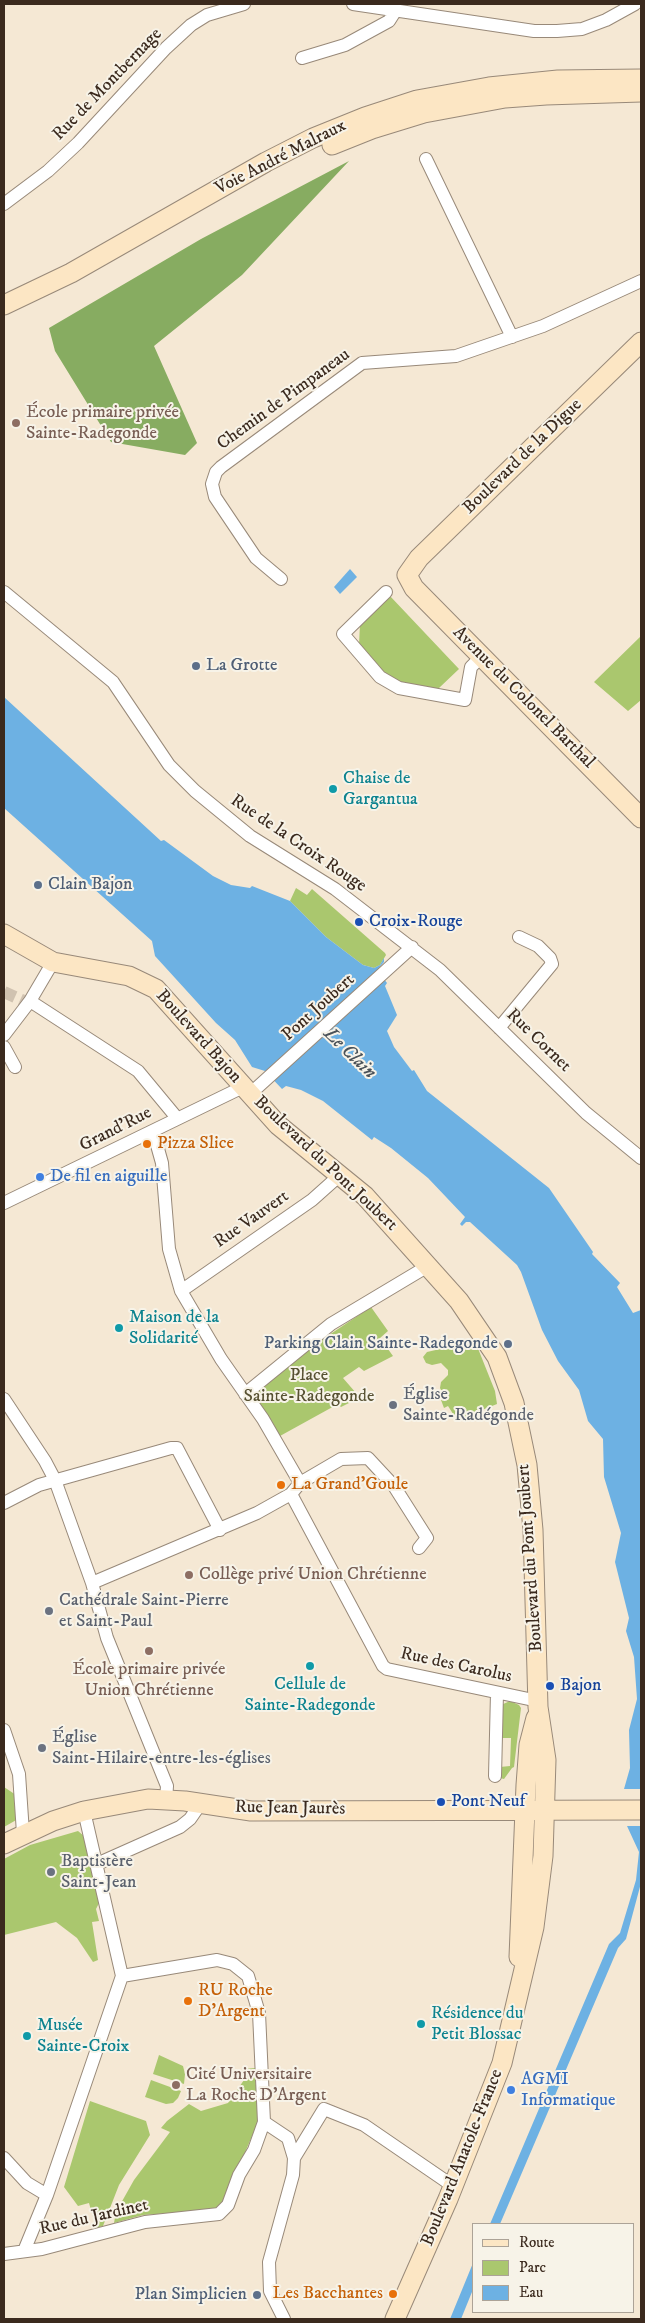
<!DOCTYPE html>
<html>
<head>
<meta charset="utf-8">
<style>
	body { margin:0 }
	#map { position:relative; width:645px; height:2323px; overflow:hidden; background:#f5e8d4; font-family:"IM FELL DW Pica",serif }
	canvas { display:block }
	.frame { position:absolute; inset:0; border:5px solid #3b2a1e; pointer-events:none }
	.legend { position:absolute; left:472px; top:2223px; width:162px; height:90px; box-sizing:border-box; background:#f7f3e8; border:1px solid #aca397; margin:0; padding:6px 9px; list-style:none; font-size:15px; color:#3b2a1e }
	.legend li { display:flex; align-items:center; gap:10px; height:25px }
	.legend b { width:25px; border:1px solid #aca397 }
</style>
</head>
<body>
<div id="map">
<canvas width="645" height="2323"></canvas>
<div class="frame"></div>
<ul class="legend">
<li><b style="height:6px;background:#fce6c4"></b>Route</li>
<li><b style="height:14px;background:#aac76e"></b>Parc</li>
<li><b style="height:14px;background:#6db1e3"></b>Eau</li>
</ul>
</div>
<script>
const context = document.querySelector('canvas').getContext('2d');
context.lineJoin = 'round';
function fill(path, color) {
  context.fillStyle = color;
  context.fill(path, 'evenodd');
}
function poly(rows) {
  const path = new Path2D();
  for (const r of rows) {
    path.moveTo(r[0], r[1]);
    for (let i = 2; i < r.length; i += 2) path.lineTo(r[i], r[i + 1]);
  }
  return path;
}
function strokePath(path, color, width, dash) {
  context.strokeStyle = color;
  context.lineWidth = width;
  context.lineCap = dash ? 'butt' : 'round';
  context.setLineDash(dash || []);
  context.stroke(path);
}
function label(font, color, halo, rows, align = 'center') {
  context.font = font + ' "IM FELL DW Pica",serif';
  context.lineWidth = 4;
  context.setLineDash([]);
  context.textBaseline = 'middle';
  context.strokeStyle = halo;
  context.fillStyle = color;
  for (const [text, x, y, turn = 0] of rows) {
    context.save();
    context.translate(x, y);
    context.rotate((+turn || 0) * Math.PI / 180);
    context.textAlign = isNaN(turn) ? turn : align;
    if (halo) context.strokeText(text, 0, 0);
    context.fillText(text, 0, 0);
    context.restore();
  }
}
const green = poly([
	[390,596,459,669,439,688,432,689,400,683,386,675,359,645,360,624],
	[641,636,641,700,628,711,594,682],
	[296,888,307,895,312,889,385,953,386,955,380,965,374,968,363,965,326,937,290,901],
	[371,1307,388,1331,380,1338,393,1356,364,1371,359,1367,343,1378,356,1393,357,1399,341,1407,338,1404,280,1436,257,1400,259,1391,314,1345],
	[475,1341,495,1391,497,1404,457,1420,448,1406,444,1408,441,1400,444,1396,440,1388,441,1382,448,1375,448,1370,441,1363,432,1365,426,1363,423,1357,427,1352],
	[510,1701,519,1705,521,1708,514,1767,512,1768,504,1779,500,1778,500,1767,510,1766,511,1738,500,1738,501,1705],
	[4,1787,16,1795,18,1819,4,1827],
	[78,1831,84,1836,99,1903,96,1909,99,1921,92,1922,98,1960,93,1962,77,1938,56,1922,4,1935,4,1859,30,1845],
	[159,2055,183,2066,185,2074,184,2084,153,2074],
	[255,2068,258,2122,226,2197,215,2210,143,2215,114,2223,116,2212,134,2180,170,2132,161,2128,167,2121,189,2104,201,2111,228,2103,244,2080,244,2069],
	[151,2080,181,2091,178,2098,173,2103,166,2104,145,2097],
	[90,2101,146,2121,150,2135,119,2185,103,2226,96,2228,89,2203,78,2206,64,2187]
]);
const forest = poly([
	[349,161,242,275,154,346,197,443,185,455,111,442,55,351,49,328,201,239]
]);
const water = poly([
	[350,569,357,577,340,594,334,587],
	[4,697,161,841,164,840,213,876,231,885,250,888,252,886,290,901,326,937,363,965,374,968,380,965,384,958,384,962,377,970,387,983,385,986,397,1015,387,1031,394,1047,412,1071,414,1070,427,1091,549,1188,593,1252,592,1254,620,1283,617,1287,633,1313,641,1310,641,1883,626,1939,618,1948,500,2224,490,2224,609,1944,620,1933,636,1880,639,1852,627,1826,624,1789,630,1768,629,1730,637,1699,634,1657,626,1631,629,1618,615,1562,621,1533,604,1477,603,1439,588,1421,579,1390,558,1361,542,1330,521,1272,517,1265,470,1222,466,1222,462,1226,460,1224,465,1217,428,1178,391,1148,374,1137,372,1140,323,1101,301,1090,286,1086,282,1089,265,1071,252,1067,235,1040,216,1023,155,956,152,941,4,808],
	[473,2263,474,2287,461,2319,450,2319]
]);
const pier = poly([
	[621,1789,641,1789,641,1826,625,1826]
]);
const streetTunnel = poly([
	[4,992,24,1001]
]);
const street = poly([
	[353,4,534,31,557,31,582,29,606,20,635,4],
	[302,58,345,45,389,21,396,10],
	[426,159,512,337],
	[4,204,48,171,78,143,166,48,191,25,207,15,244,4],
	[281,579,256,558,215,497,212,484,216,472,221,467,362,363,456,356,543,326,641,281],
	[4,592,113,682,169,765,195,791,250,836,335,889,440,970,586,1113,641,1158],
	[386,592,343,634,380,677,399,688,465,700,471,667,482,656],
	[53,962,30,1001,138,1071,177,1118],
	[499,1028,552,964,550,958,538,946,519,937],
	[4,1035,30,1001],
	[4,1047,15,1067],
	[250,1094,412,947],
	[153,1131,162,1163,169,1249,181,1291,221,1359,263,1419,300,1483],
	[4,1203,243,1087],
	[181,1291,312,1200,340,1175],
	[245,1394,331,1324,428,1266],
	[4,1399,45,1461,55,1480,92,1583,107,1638,167,1786,166,1800],
	[291,1494,383,1666,387,1669,538,1701],
	[4,1503,39,1485,171,1448,177,1448,220,1530],
	[92,1583,257,1513,291,1494,300,1483,341,1459,368,1458,394,1486,427,1538,419,1548],
	[4,1730,19,1774,23,1833],
	[495,1776,497,1693],
	[97,1864,180,1827,190,1819,201,1803],
	[264,2122,288,2138,294,2158,293,2175,269,2262,270,2291,284,2319],
	[4,2158,27,2183,47,2195],
	[294,2158,324,2109,364,2125,453,2186],
	[24,2251,47,2195,122,1976,84,1811],
	[4,2254,42,2249,145,2222,219,2214,228,2205,239,2175,254,2150,264,2122,259,2013,248,1976,233,1964,217,1960,122,1976]
]);
const secondary = poly([
	[332,145,372,129,424,113,505,98,546,95,641,92],
	[4,305,71,273,266,162,313,138,365,117,417,100,489,87,558,80,641,79],
	[641,342,419,558,407,575,414,588,641,818],
	[4,934,53,962,129,976,156,989,278,1125,365,1196,459,1301,497,1357,514,1403,527,1465,533,1530,538,1707,546,1760,543,1856,534,1927,502,2063,448,2199,395,2319],
	[4,1844,53,1821,84,1811,148,1799,185,1801,251,1811,641,1810],
	[519,1957,526,1785,529,1745,536,1718]
]);
const markers = [
	[16,423,5,"#8d6e63"],
	[196,666,5,"#5c6f8a"],
	[333,789,5,"#0f9aa8"],
	[38,885,5,"#5c6f8a"],
	[359,922,5,"#1a4fb4"],
	[147,1144,5,"#e8710a"],
	[40,1177,5,"#3f7fe0"],
	[119,1328,5,"#0f9aa8"],
	[508,1344,5,"#5c6f8a"],
	[393,1405,5,"#6b7280"],
	[281,1485,5,"#e8710a"],
	[189,1575,5,"#8d6e63"],
	[49,1611,5,"#6b7280"],
	[149,1651,5,"#8d6e63"],
	[310,1666,5,"#0f9aa8"],
	[550,1686,5,"#1a4fb4"],
	[42,1748,5,"#6b7280"],
	[441,1802,5,"#1a4fb4"],
	[51,1872,5,"#6b7280"],
	[188,2001,5,"#e8710a"],
	[421,2024,5,"#0f9aa8"],
	[27,2036,5,"#0f9aa8"],
	[176,2085,5,"#8d6e63"],
	[511,2090,5,"#3f7fe0"],
	[393,2294,5,"#e8710a"],
	[257,2295,5,"#5c6f8a"]
];
const streetNames = [
	["Rue de Montbernage",108,85,-46],
	["Voie André Malraux",281,158,-27],
	["Chemin de Pimpaneau",284,400,-36],
	["Boulevard de la Digue",523,457,-44],
	["Avenue du Colonel Barthal",523,698,45],
	["Rue de la Croix Rouge",298,844,34],
	["Pont Joubert",319,1008,-42],
	["Boulevard Bajon",198,1037,48],
	["Rue Cornet",538,1041,44],
	["Grand'Rue",116,1130,-27],
	["Boulevard du Pont Joubert",325,1164,43],
	["Rue Vauvert",252,1220,-35],
	["Boulevard du Pont Joubert",531,1558,-94],
	["Rue des Carolus",456,1666,12],
	["Rue Jean Jaurès",290,1809,1],
	["Boulevard Anatole-France",463,2158,-68],
	["Rue du Jardinet",94,2218,-13]
];
const educationNames = [
	["École primaire privée",26,413],
	["Sainte-Radegonde",26,434],
	["Collège privé Union Chrétienne",199,1575],
	["École primaire privée",149,1670,"center"],
	["Union Chrétienne",149,1691,"center"],
	["Cité Universitaire",186,2075],
	["La Roche D'Argent",186,2096]
];
const serviceNames = [
	["La Grotte",206,666],
	["Clain Bajon",48,885],
	["Parking Clain Sainte-Radegonde",498,1344,"right"],
	["Plan Simplicien",247,2295,"right"]
];
const cultureNames = [
	["Chaise de",343,779],
	["Gargantua",343,800],
	["Maison de la",129,1318],
	["Solidarité",129,1339],
	["Cellule de",310,1685,"center"],
	["Sainte-Radegonde",310,1706,"center"],
	["Résidence du",431,2014],
	["Petit Blossac",431,2035],
	["Musée",37,2026],
	["Sainte-Croix",37,2047]
];
const transitNames = [
	["Croix-Rouge",369,922],
	["Bajon",560,1686],
	["Pont Neuf",451,1802]
];
const foodNames = [
	["Pizza Slice",157,1144],
	["La Grand'Goule",291,1485],
	["RU Roche",198,1991],
	["D'Argent",198,2012],
	["Les Bacchantes",383,2294,"right"]
];
const shopNames = [
	["De fil en aiguille",50,1177],
	["AGMI",521,2080],
	["Informatique",521,2101]
];
const parkNames = [
	["Place",309,1376],
	["Sainte-Radegonde",309,1397]
];
const worshipNames = [
	["Église",403,1395],
	["Sainte-Radégonde",403,1416],
	["Cathédrale Saint-Pierre",59,1601],
	["et Saint-Paul",59,1622],
	["Église",52,1738],
	["Saint-Hilaire-entre-les-églises",52,1759],
	["Baptistère",61,1862],
	["Saint-Jean",61,1883]
];
const waterNames = [
	["Le Clain",349,1054,44]
];
fill(green, '#aac76e');
fill(forest, '#87ac61');
fill(water, '#6db1e3');
fill(pier, '#f5e8d4');
strokePath(streetTunnel, '#d0c2b0', 12, [12, 6]);
strokePath(street, '#988979', 14);
strokePath(secondary, '#988979', 21);
strokePath(street, '#fff', 12);
strokePath(secondary, '#fce6c4', 19);
for (const [x, y, r, color] of markers) {
  const dot = new Path2D();
  dot.arc(x, y, r, 0, 2 * Math.PI);
  context.fillStyle = color;
  context.fill(dot);
  strokePath(dot, '#f7f3e8', 2);
}
label('18px', '#3b2a1e', '#f7f3e8', streetNames);
label('18px', '#785e54', '#f7f3e8', educationNames, 'left');
label('18px', '#4e5e75', '#f7f3e8', serviceNames, 'left');
label('18px', '#0d838f', '#f7f3e8', cultureNames, 'left');
label('18px', '#164399', '#f7f3e8', transitNames, 'left');
label('18px', '#c56008', '#f7f3e8', foodNames, 'left');
label('18px', '#366cbe', '#f7f3e8', shopNames, 'left');
label('18px', '#575132', '#f7f3e8', parkNames);
label('18px', '#5b616d', '#f7f3e8', worshipNames, 'left');
label('italic 19px', '#4a5259', '#f7f3e8', waterNames);
</script>
</body>
</html>
